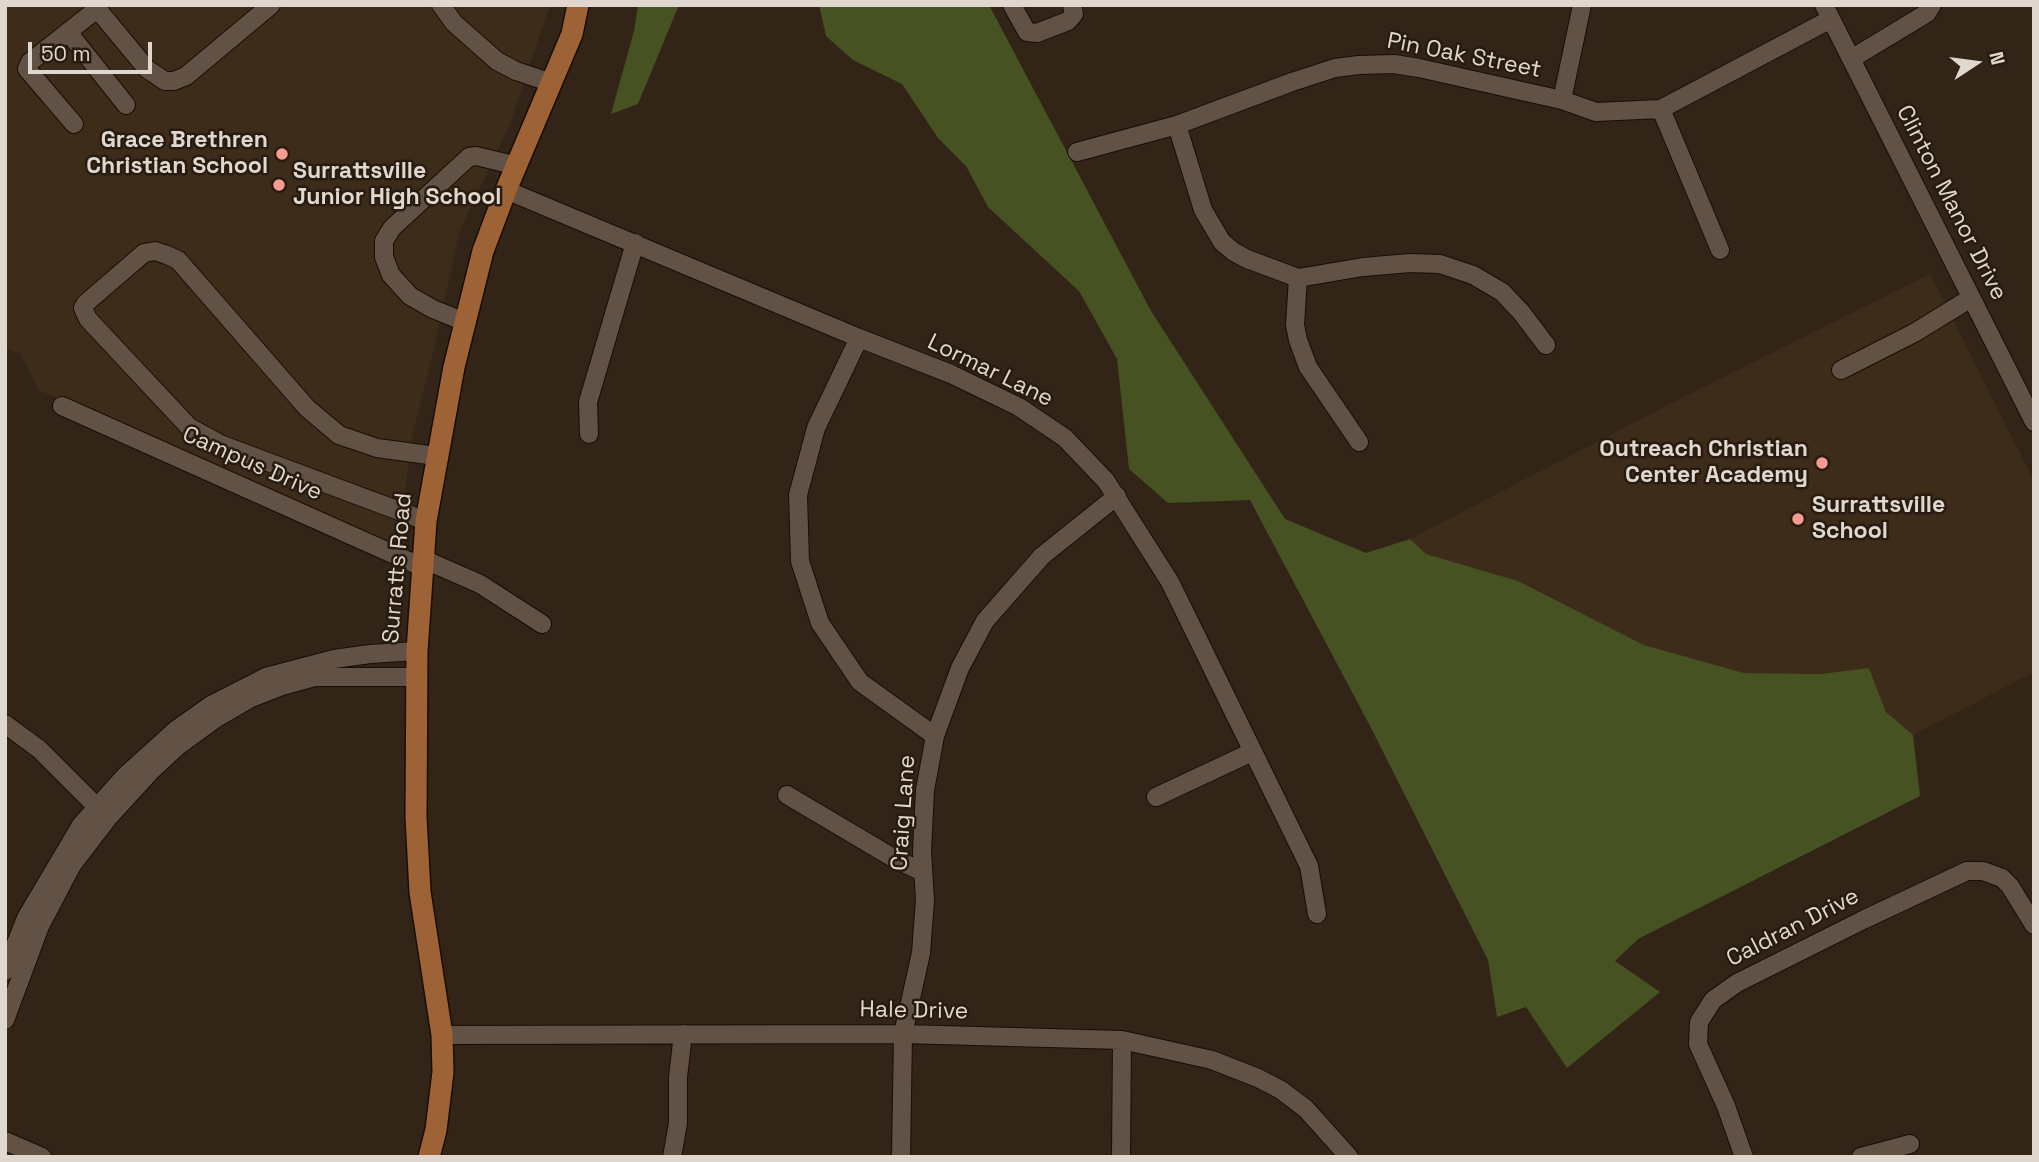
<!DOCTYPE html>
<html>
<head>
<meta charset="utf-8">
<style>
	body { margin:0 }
	#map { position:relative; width:2039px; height:1162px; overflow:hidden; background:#322518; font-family:"Space Grotesk",sans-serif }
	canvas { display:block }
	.frame { position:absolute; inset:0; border:7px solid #e0d7cf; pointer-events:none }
	.north { position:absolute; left:1941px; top:28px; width:70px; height:70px; -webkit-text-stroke:5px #281b0f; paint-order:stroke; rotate:77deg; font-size:19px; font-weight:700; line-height:28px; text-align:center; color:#e0d7cf }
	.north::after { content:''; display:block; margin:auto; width:24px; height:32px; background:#e0d7cf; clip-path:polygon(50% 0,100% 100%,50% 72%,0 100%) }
	.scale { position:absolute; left:28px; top:42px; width:124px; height:32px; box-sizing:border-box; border:4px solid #e0d7cf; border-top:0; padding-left:9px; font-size:21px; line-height:24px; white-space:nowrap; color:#e0d7cf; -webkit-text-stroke:5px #281b0f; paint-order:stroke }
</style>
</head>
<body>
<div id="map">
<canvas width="2039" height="1162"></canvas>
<div class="frame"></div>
<div class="north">N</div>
<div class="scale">50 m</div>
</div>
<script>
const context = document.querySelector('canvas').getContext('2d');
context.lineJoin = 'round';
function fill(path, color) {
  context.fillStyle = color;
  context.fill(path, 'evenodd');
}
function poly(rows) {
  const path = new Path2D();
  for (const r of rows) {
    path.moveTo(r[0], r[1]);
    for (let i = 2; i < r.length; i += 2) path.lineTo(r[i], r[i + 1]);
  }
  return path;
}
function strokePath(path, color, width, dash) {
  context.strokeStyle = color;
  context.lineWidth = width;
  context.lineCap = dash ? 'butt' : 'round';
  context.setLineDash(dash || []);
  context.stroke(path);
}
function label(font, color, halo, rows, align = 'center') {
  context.font = font + ' "Space Grotesk",sans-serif';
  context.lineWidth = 5;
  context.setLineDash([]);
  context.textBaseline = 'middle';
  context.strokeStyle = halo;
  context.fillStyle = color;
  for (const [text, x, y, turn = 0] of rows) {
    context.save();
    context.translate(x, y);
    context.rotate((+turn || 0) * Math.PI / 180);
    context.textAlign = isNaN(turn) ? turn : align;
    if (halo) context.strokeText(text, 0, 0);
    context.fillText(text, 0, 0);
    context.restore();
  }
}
const built = poly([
	[5,5,550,5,509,126,460,230,430,366,411,439,399,550,39,390,21,354,5,349],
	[1930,274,2034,481,2034,672,1913,735,1886,712,1869,668,1820,674,1744,673,1644,645,1518,581,1426,554,1410,539,1685,396]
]);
const forest = poly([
	[638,5,679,5,638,104,611,114,634,31],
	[819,5,989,5,1151,311,1285,519,1366,553,1410,539,1426,554,1518,581,1644,645,1744,673,1820,674,1869,668,1886,712,1913,735,1920,796,1638,939,1615,961,1660,992,1567,1068,1526,1007,1497,1017,1488,960,1369,724,1250,500,1168,503,1129,469,1117,359,1079,291,988,207,966,166,938,138,902,84,853,60,826,36]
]);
const minor = poly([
	[94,5,147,69,165,81,174,81,186,76,271,5],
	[441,5,454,23,497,61,516,71,552,83],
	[1012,5,1027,32,1037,33,1068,21,1074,14,1072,5],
	[1824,5,2034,422],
	[68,32,126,105],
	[1851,59,1927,13,1932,5],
	[1562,100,1582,5],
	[1661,109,1720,250],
	[74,124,27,69,30,62,97,9],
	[1177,125,1203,210,1222,242,1234,252,1247,259,1298,278,1363,267,1410,263,1440,264,1473,275,1502,292,1521,312,1546,345],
	[1077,152,1177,125,1292,82,1335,68,1359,65,1394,64,1419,68,1562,100,1596,112,1661,109,1831,19],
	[506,190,859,338,951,374,1019,407,1065,438,1106,481,1170,582,1309,866,1317,914],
	[1298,278,1295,325,1298,340,1308,367,1359,442],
	[465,322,433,309,410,296,391,275,384,257,384,241,392,228,469,157,476,156,518,166],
	[859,338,816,428,798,495,800,561,820,623,860,682,935,736],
	[1841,370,1914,333,1971,298],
	[62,406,422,567],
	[589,434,588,402,635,243],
	[426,521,220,444,189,427,88,319,83,308,86,303,144,253,155,251,167,255,178,260,307,408,339,435,377,448,436,456],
	[423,559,480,584,542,624],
	[5,724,39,749,103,813],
	[787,795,895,859,923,872],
	[1156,797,1252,752],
	[5,971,26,918,81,825,125,776,177,729,211,705,266,677,334,659,370,654,417,651],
	[5,1020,40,926,72,865,108,818,151,771,178,746,215,719,249,699,282,686,314,677,417,677],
	[442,1035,903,1034,1122,1040,1212,1060,1258,1078,1281,1090,1306,1109,1349,1157],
	[5,1141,42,1157],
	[672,1157,678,1123,678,1077,683,1034],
	[901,1157,903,1034,921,953,925,900,922,851,925,790,935,736,960,668,985,621,1042,556,1117,496],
	[1121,1157,1122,1040],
	[1744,1157,1726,1106,1698,1044,1699,1022,1713,1000,1737,983,1865,919,1967,871,1983,871,2002,878,2010,886,2034,925],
	[1861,1157,1910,1144]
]);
const major = poly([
	[429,1157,436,1130,443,1072,442,1035,420,892,416,817,417,651,426,521,454,367,483,251,506,190,572,34,578,5]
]);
const markers = [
	[282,154,7,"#f59c93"],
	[279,185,7,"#f59c93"],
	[1822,463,7,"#f59c93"],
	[1798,519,7,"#f59c93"]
];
const streetNames = [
	["Pin Oak Street",1464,56,11],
	["Clinton Manor Drive",1951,203,63],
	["Lormar Lane",990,371,26],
	["Campus Drive",252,464,24],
	["Surratts Road",398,568,-85],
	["Craig Lane",904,813,-86],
	["Caldran Drive",1793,928,-27],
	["Hale Drive",914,1011,1]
];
const poiNames = [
	["Grace Brethren",268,141],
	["Christian School",268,167],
	["Surrattsville",293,172,"left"],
	["Junior High School",293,198,"left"],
	["Outreach Christian",1808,450],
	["Center Academy",1808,476],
	["Surrattsville",1812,506,"left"],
	["School",1812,532,"left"]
];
fill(built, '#3e2c1b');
fill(forest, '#465221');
strokePath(minor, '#1a0d04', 20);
strokePath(major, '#1a0d04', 24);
strokePath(minor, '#625245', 18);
strokePath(major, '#9e6237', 21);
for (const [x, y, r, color] of markers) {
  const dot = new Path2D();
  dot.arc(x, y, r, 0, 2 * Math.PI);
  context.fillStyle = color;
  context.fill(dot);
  strokePath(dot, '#281b0f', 2.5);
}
label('23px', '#e0d7cf', '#281b0f', streetNames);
label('bold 23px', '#e0d7cf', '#281b0f', poiNames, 'right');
</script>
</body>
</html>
